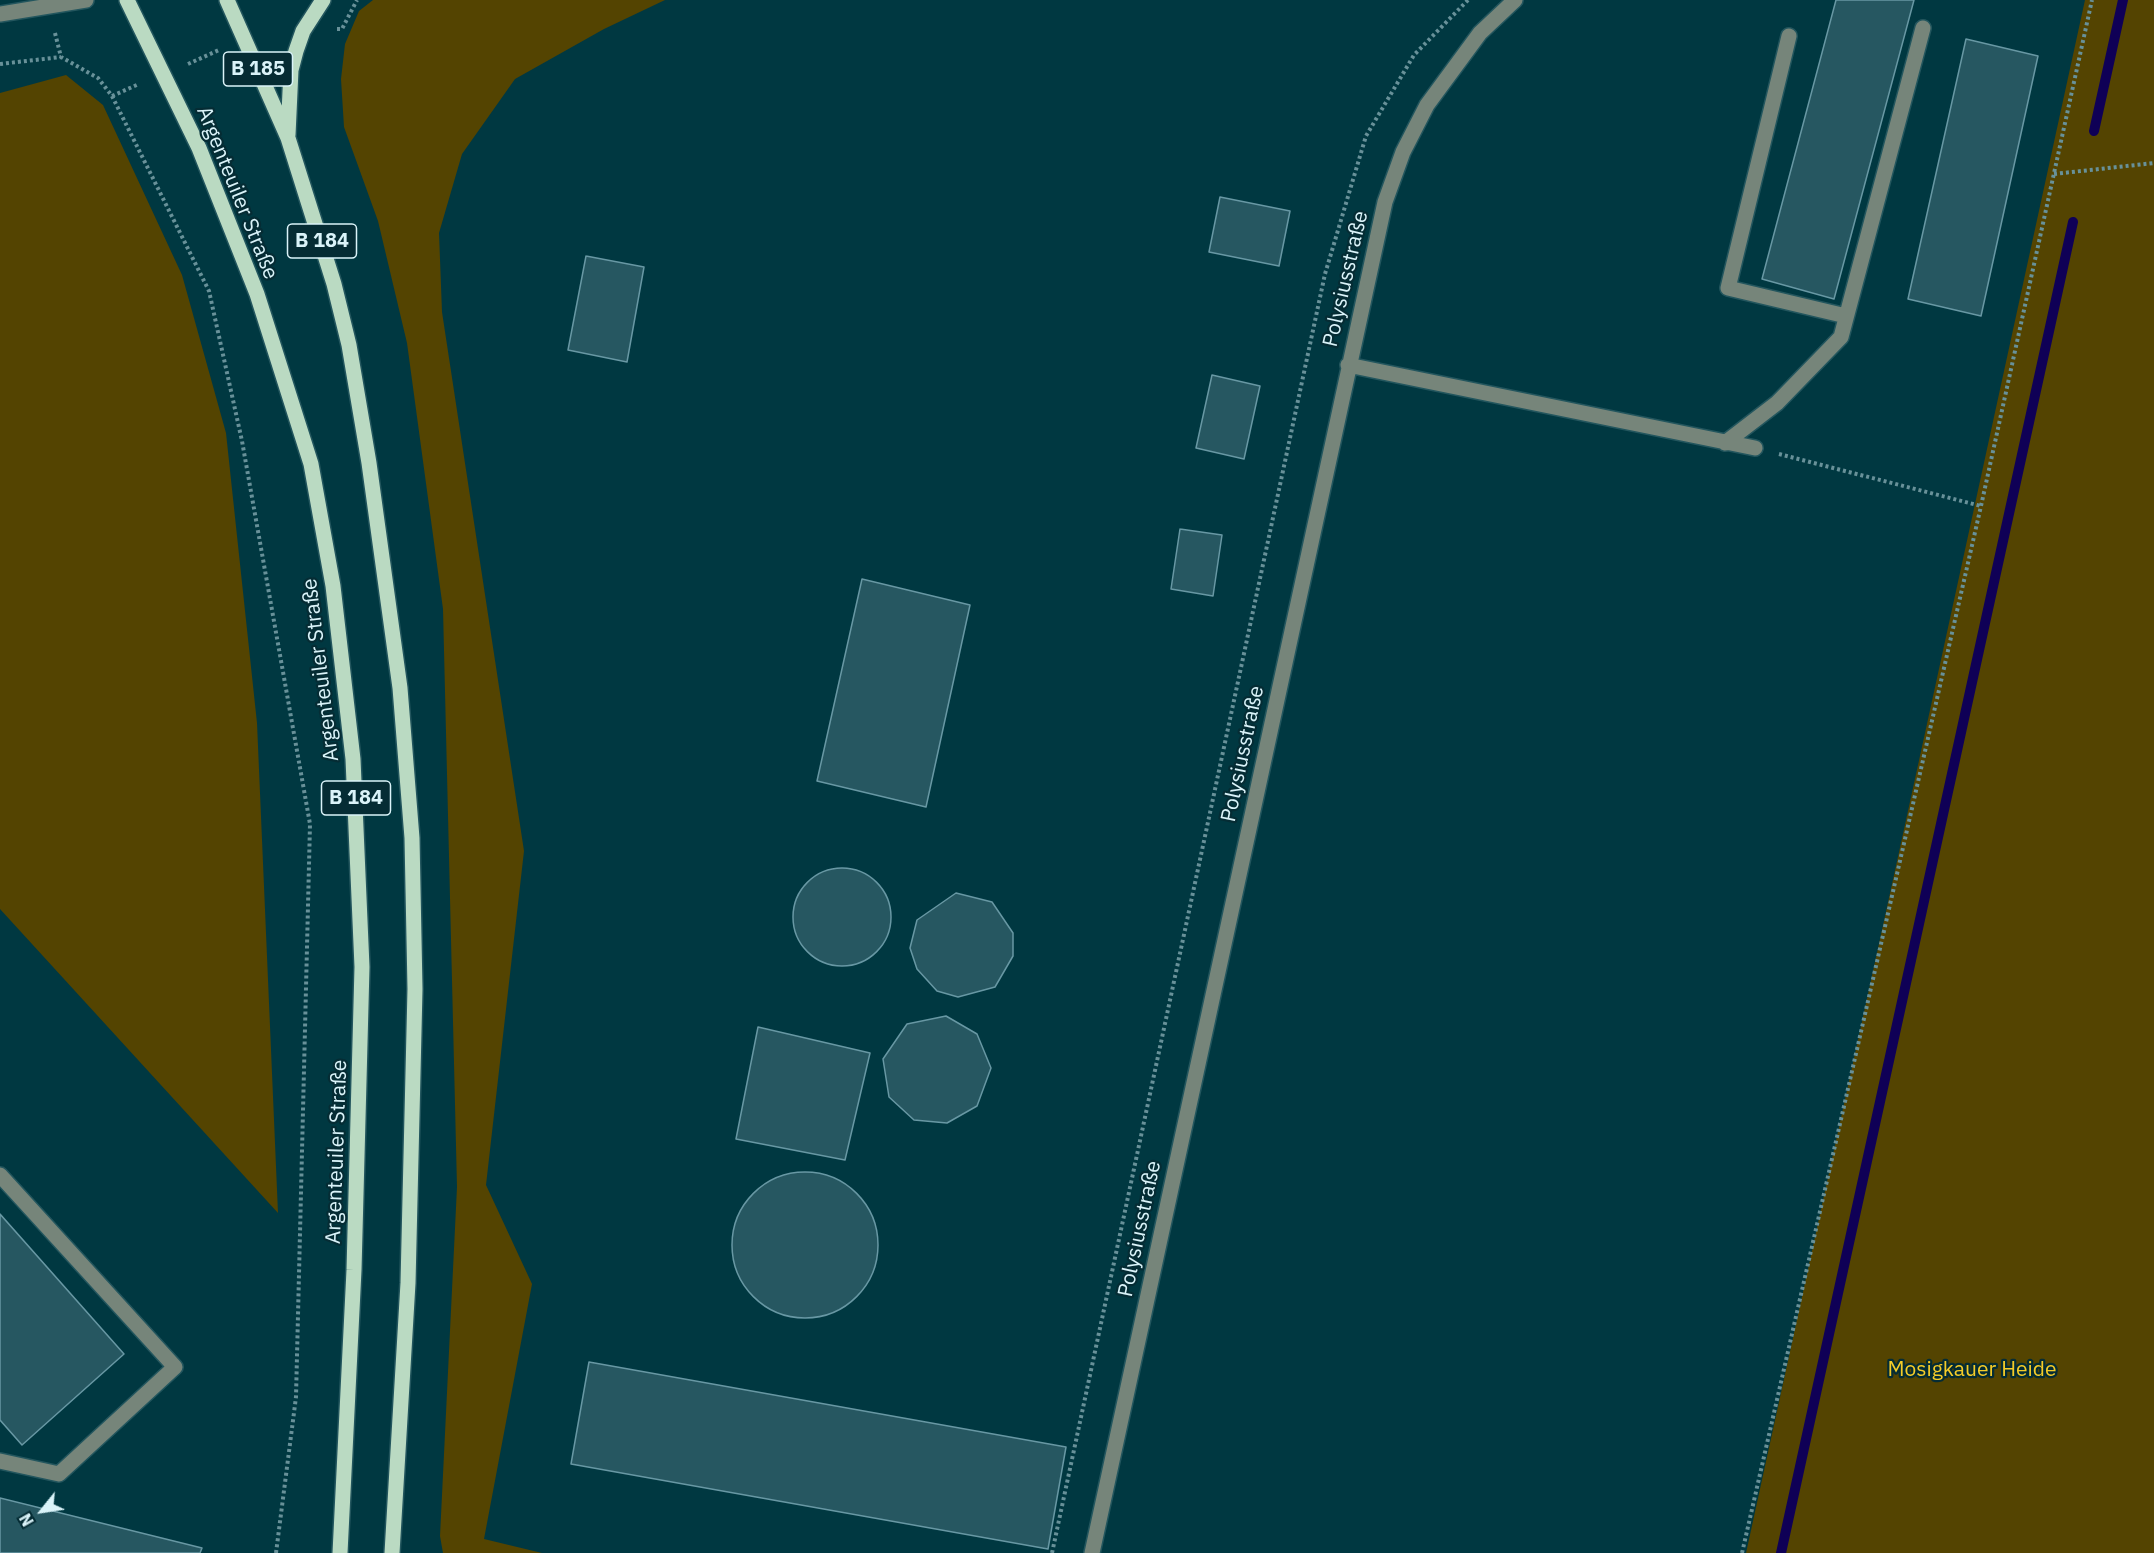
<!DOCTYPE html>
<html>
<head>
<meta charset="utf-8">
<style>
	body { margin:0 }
	#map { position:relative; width:2154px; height:1553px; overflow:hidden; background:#003841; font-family:"IBM Plex Sans",sans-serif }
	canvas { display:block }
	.north { position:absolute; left:12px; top:1481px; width:60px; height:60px; -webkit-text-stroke:4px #052c34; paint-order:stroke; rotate:240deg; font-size:16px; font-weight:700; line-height:24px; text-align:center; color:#daf3f9 }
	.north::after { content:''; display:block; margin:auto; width:21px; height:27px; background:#daf3f9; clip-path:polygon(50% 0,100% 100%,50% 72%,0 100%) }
</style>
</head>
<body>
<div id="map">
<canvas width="2154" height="1553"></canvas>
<div class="north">N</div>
</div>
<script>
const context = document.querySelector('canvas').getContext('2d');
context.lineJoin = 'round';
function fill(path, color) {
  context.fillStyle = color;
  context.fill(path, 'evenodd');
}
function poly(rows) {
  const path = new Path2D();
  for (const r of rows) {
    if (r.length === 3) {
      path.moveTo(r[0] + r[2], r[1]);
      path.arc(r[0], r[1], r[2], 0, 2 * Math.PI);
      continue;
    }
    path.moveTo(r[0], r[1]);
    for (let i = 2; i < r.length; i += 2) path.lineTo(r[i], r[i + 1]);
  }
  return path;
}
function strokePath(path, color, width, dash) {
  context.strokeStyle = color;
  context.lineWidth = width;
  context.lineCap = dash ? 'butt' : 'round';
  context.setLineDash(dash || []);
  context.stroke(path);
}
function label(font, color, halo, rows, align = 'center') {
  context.font = font + ' "IBM Plex Sans",sans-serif';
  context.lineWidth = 4.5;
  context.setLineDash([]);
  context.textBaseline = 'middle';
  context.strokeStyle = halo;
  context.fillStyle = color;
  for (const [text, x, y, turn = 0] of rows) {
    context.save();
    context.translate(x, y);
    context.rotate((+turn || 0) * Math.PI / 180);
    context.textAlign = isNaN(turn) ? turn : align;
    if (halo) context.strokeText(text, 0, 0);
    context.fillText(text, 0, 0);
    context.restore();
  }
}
const green = poly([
	[373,0,665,0,604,29,515,79,462,154,439,233,442,312,524,851,486,1185,532,1284,484,1539,542,1553,443,1553,440,1536,457,1187,443,609,407,343,378,221,344,127,341,79,345,44,359,11],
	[2085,0,2154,0,2154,1553,1746,1553],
	[66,75,103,105,182,275,226,433,257,723,278,1213,0,909,0,93]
]);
const stream = poly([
	[2094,131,2123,0],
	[1781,1553,2073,222]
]);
const building = poly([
	[1836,0,1914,0,1834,299,1762,279,1836,0],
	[1966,39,2038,56,1981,316,1908,299,1966,39],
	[1220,197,1290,211,1279,266,1209,252,1220,197],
	[586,256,644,267,627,362,568,350,586,256],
	[1212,375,1260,386,1244,459,1196,448,1212,375],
	[1180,529,1222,535,1213,596,1171,589,1180,529],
	[862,579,970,605,926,807,817,781,862,579],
	[842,917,49],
	[956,893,992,902,1013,933,1013,956,995,987,958,997,937,991,917,969,910,948,917,920,956,893],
	[946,1016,977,1034,991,1068,977,1106,947,1123,914,1120,889,1097,883,1059,907,1024,946,1016],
	[758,1027,870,1053,845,1160,736,1139,758,1027],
	[805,1245,73],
	[0,1214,124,1354,22,1445,0,1420,0,1214],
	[589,1362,1066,1447,1048,1549,571,1464,589,1362],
	[0,1498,202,1548,200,1553,0,1553,0,1498]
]);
const path = poly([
	[337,29,342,29,357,0],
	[55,33,61,57,98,78,112,96,209,291,242,441,310,824,296,1397,276,1553],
	[0,64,61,57],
	[188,64,219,50],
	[112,96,139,84],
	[2054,174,2154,163],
	[1779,454,1981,506],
	[1052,1553,1325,274,1366,136,1414,55,1468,0],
	[1742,1553,1981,506,2092,0]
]);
const minor = poly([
	[0,14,86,0],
	[1789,36,1728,288,1846,316],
	[1348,365,1755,448],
	[1725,443,1777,403,1841,337,1923,28],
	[0,1175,175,1367,59,1474,0,1461],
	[1092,1553,1385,202,1403,152,1427,105,1480,33,1515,0]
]);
const major = poly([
	[127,0,199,148,257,294,311,464,333,586,353,759,362,967,354,1270,340,1553],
	[227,0,288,138,334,284,349,345,369,463,400,688,412,838,415,989,408,1283,392,1553],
	[288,135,291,70,296,51,303,31,323,0]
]);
const shields = [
	[258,69,69],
	[322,241,69],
	[356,798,69]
];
const shieldNames = [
	["B 185",258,69],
	["B 184",322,241],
	["B 184",356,798]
];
const streetNames = [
	["Argenteuiler Straße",237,193,68],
	["Polysiusstraße",1346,279,-77],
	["Argenteuiler Straße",321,670,-97],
	["Polysiusstraße",1243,754,-78],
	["Argenteuiler Straße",337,1152,-88],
	["Polysiusstraße",1140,1229,-78]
];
const parkNames = [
	["Mosigkauer Heide",1972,1370]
];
fill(green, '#544401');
strokePath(stream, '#0f0056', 10);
fill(building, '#265761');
strokePath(building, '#6898a4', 1.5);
strokePath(minor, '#23565e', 18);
strokePath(major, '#23565e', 18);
strokePath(path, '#689199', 4, [3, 3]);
strokePath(minor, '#76857a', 15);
strokePath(major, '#badac2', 15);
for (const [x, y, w] of shields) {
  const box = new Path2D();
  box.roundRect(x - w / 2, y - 17, w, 34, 4.5);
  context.fillStyle = '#052c34';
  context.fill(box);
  strokePath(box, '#daf3f9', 1.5);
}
label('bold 20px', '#daf3f9', null, shieldNames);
label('21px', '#daf3f9', '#052c34', streetNames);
label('21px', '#f5cc28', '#052c34', parkNames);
</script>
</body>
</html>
